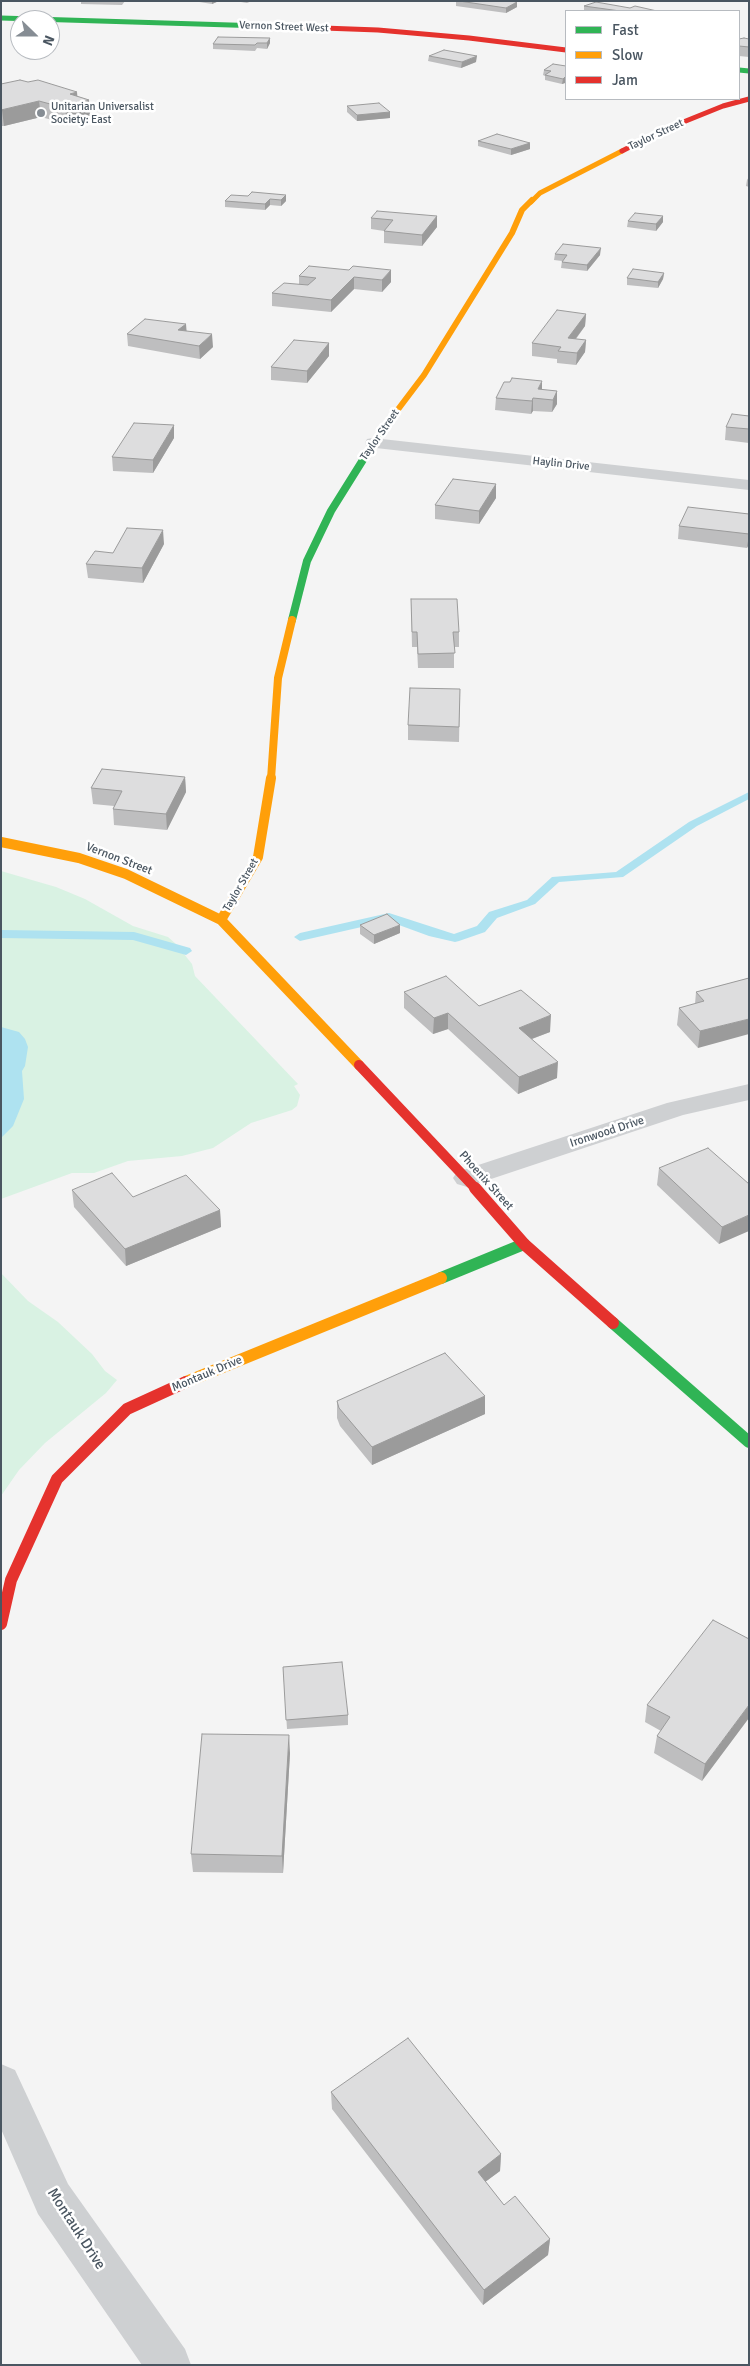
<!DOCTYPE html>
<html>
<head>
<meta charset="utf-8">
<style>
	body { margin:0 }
	#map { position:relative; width:750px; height:2366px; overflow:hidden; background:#f4f4f4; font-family:Signika,sans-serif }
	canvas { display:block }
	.frame { position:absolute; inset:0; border:2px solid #4a5661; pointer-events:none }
	.legend { position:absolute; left:565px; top:10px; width:175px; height:90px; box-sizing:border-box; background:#fff; border:1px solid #b7bbc0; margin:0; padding:6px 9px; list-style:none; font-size:15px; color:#4a5661 }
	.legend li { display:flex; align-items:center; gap:10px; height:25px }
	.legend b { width:25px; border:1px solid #b7bbc0 }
	.north { position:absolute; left:10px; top:10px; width:50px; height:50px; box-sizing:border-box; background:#fff; border:1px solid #b7bbc0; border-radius:50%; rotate:112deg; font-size:14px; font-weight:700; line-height:20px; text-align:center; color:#4a5661 }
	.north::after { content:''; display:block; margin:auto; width:18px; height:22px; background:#868d94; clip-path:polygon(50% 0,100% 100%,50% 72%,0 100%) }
</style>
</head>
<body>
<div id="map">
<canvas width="750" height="2366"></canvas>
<div class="frame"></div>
<ul class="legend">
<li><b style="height:6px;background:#30b455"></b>Fast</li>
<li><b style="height:6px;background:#ff9f0a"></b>Slow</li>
<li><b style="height:6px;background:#e5322d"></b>Jam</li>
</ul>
<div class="north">N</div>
</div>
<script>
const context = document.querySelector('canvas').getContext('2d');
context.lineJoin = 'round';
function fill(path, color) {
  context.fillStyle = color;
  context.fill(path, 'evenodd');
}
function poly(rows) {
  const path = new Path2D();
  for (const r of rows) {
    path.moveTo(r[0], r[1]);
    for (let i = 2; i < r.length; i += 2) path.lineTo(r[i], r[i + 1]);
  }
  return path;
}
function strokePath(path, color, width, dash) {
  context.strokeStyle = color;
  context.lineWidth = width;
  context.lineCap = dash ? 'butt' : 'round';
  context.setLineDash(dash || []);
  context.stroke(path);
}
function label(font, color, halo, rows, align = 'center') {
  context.font = font + ' Signika,sans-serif';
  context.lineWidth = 5;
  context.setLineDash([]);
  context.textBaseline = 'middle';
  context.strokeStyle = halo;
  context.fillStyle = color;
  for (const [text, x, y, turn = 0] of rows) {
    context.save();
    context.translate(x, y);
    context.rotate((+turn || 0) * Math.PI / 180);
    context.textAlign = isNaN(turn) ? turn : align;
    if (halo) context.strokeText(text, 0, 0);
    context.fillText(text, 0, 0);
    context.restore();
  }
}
const green = poly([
	[1,871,56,887,85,899,133,926,168,937,176,944,192,964,195,976,298,1084,294,1086,300,1095,297,1106,292,1110,251,1123,213,1148,182,1156,128,1161,94,1173,72,1173,1,1199],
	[1,1273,28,1301,58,1322,92,1354,105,1371,117,1380,106,1393,45,1443,19,1470,1,1496]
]);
const water = poly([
	[1,1027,19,1032,25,1039,28,1047,25,1066,22,1071,24,1099,13,1126,1,1138]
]);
const stream = poly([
	[749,792,749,799,697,826,623,877,559,882,535,904,497,918,485,932,459,941,455,942,429,936,388,921,300,941,294,937,300,933,389,913,454,934,477,926,489,912,527,900,552,877,616,872,689,822,749,792],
	[1,930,134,932,190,948,192,951,186,955,133,940,1,938,1,930]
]);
const street = poly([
	[373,438,749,480,749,490,367,447,365,443,367,439,373,438],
	[749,1084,749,1100,683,1115,467,1187,457,1184,453,1178,457,1172,667,1103,749,1084],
	[1,2064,15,2070,68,2184,185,2349,191,2365,142,2365,38,2214,1,2129,1,2064]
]);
const fastFar3 = poly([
	[1,18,296,27],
	[739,70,749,71]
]);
const fastFar2 = poly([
	[365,456,393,416]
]);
const fastFar1 = poly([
	[292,620,307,561,331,511,366,455]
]);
const fast = poly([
	[441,1278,524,1244],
	[613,1323,749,1442]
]);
const slowFar4 = poly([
	[531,202,540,193,622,151]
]);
const slowFar3 = poly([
	[393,416,424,375,512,233,522,210,532,200]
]);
const slowFar2 = poly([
	[271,779,278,678,292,620]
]);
const slowFar1 = poly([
	[1,842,79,858,126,874,221,920,359,1065],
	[221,920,258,857,271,778]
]);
const slow = poly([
	[186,1382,441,1278]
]);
const jamFar2 = poly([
	[296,27,378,30,469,38,566,50],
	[622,151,661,131,723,106,749,99]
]);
const jamFar1 = poly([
	[359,1065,476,1189]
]);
const jam = poly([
	[475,1188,524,1244,613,1323],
	[1,1624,11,1580,57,1479,127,1409,186,1382]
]);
const wall = poly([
	[81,1,125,1,122,5,81,4],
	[193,1,219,1,212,4],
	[235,1,252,1,247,3],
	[456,1,511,1,517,7,506,13,456,6],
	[584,6,630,8,657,11,584,11],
	[270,38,270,43,267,49,257,48,255,51,213,49,213,44],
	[739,39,749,39,749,57,739,56],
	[429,56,476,62,461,68,428,61],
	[566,66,566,83,565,83,562,84,545,80,545,76,543,75,544,70],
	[1,84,77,96,89,100,90,116,67,124,41,117,4,126,1,126],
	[347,106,390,112,390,118,357,121,347,112],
	[478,141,530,143,530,149,511,155,478,146],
	[749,177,749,187,746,186,747,180],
	[252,192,286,201,281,206,270,205,265,210,225,207,225,201,248,196],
	[437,216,437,227,422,246,384,243,384,231,371,229,371,218],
	[663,216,663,222,656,231,627,227,628,221],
	[555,254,600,255,587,271,561,268,562,261,554,260],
	[309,266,391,282,382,292,354,289,331,312,272,306,272,293,299,284,299,276],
	[664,273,663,279,658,288,627,285,627,278],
	[586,314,585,326,576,339,586,340,585,352,576,365,557,363,557,359,532,356,532,343],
	[186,324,186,331,213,347,200,359,128,346,127,334],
	[329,343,329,356,307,383,271,380,271,367],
	[510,382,542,390,557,391,557,404,552,412,533,411,531,414,495,410,496,398],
	[749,416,749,443,725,440,726,427],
	[174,438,153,473,113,471,112,457],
	[496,498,479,524,435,519,435,505],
	[749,514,749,544,747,548,678,539,679,526],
	[164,544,143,583,88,578,86,564],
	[411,599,459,632,459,647,454,647,454,668,418,668,417,647,412,647],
	[460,689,459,742,408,740,408,725],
	[185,777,186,792,167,830,114,825,113,809,114,806,93,804,91,788],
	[360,925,400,933,374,944,360,934],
	[749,978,698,1048,677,1025,679,1008,695,1004,696,992],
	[404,992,479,1006,550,1032,532,1039,557,1078,518,1094,448,1029,433,1034,404,1008],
	[659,1168,749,1184,719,1244,657,1185],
	[72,1190,133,1197,220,1210,221,1227,126,1266,74,1207],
	[485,1396,485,1414,372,1465,340,1426,337,1418,337,1401],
	[749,1639,702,1781,654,1753,657,1736,661,1731,645,1722,647,1705],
	[283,1667,348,1715,348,1725,287,1729],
	[290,1753,283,1873,193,1872,191,1854],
	[331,2092,501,2154,500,2171,485,2182,504,2205,550,2239,548,2255,483,2305,332,2109]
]);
const shadedWall = poly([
	[212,1,219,1,212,4],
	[517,2,517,7,506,13,506,8],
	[270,38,270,43,267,49,267,43],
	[477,56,476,62,461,68,462,62],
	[565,77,565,83,562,84,563,79],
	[77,92,78,104,89,100,90,116,67,124,65,108,70,94],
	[39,101,41,117,4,126,2,110],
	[390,112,390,118,357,121,357,115],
	[530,143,530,149,511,155,511,149],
	[286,195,286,201,281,206,281,200],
	[270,199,270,205,265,210,265,204],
	[437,216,437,227,422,246,422,235],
	[663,216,663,222,656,231,656,224],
	[601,248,600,255,587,271,587,265],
	[391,270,391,282,382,292,382,280],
	[664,273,663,279,658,288,658,282],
	[354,277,354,289,331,312,331,300],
	[586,314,585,326,567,350,568,338],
	[186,324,187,336,178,330],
	[212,334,213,347,200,359,199,346],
	[586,340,585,352,576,365,577,353],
	[329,343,329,356,307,383,307,371],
	[542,381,542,394,538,389],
	[557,391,557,404,552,412,553,400],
	[533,398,533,411,531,414,532,401],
	[174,425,174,438,153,473,153,460],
	[496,484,496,498,479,524,479,511],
	[163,530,164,544,143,583,142,568],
	[749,534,749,544,747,548],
	[185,777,186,792,167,830,166,814],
	[400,925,400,933,374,944,374,935],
	[448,1013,448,1029,433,1034,434,1018],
	[551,1015,550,1032,518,1044,519,1028],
	[749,1019,749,1034,698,1048,700,1031],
	[558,1062,557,1078,518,1094,519,1077],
	[220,1210,221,1227,126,1266,125,1249],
	[749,1215,749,1231,719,1244,722,1227],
	[485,1396,485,1414,372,1465,372,1447],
	[749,1705,749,1718,702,1781,705,1764],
	[289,1735,290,1753,283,1873,282,1856],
	[501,2154,500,2171,477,2188,478,2172],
	[550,2239,548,2255,483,2305,484,2290]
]);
const building = poly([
	[459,1,511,1,517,2,506,8,459,1],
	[596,2,630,8,635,6,657,11,620,11,584,6,596,2],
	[218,37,270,38,267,43,257,43,255,45,213,44,218,37],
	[744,38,749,39,749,47,739,46,739,39,744,38],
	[444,50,477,56,462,62,429,56,444,50],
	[553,64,566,66,566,77,565,77,563,79,545,75,551,71,544,70,553,64],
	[20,80,28,82,38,80,77,92,70,94,89,100,65,108,39,101,1,110,1,84,20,80],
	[379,103,390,112,357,115,347,106,379,103],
	[497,134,530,143,511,149,478,141,497,134],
	[252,192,286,195,281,200,270,199,265,204,225,201,231,195,248,196,252,192],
	[377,211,437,216,422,235,384,231,393,220,371,218,377,211],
	[635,213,663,216,656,224,628,221,635,213],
	[563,244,601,248,587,265,562,262,567,255,555,254,563,244],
	[309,266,349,270,353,266,391,270,382,280,354,277,331,300,272,293,284,283,308,285,316,278,299,276,309,266],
	[633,269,664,273,658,282,627,278,633,269],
	[557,310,586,314,568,338,586,340,577,353,558,351,561,347,532,343,557,310],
	[145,319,186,324,178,330,212,334,199,346,127,334,145,319],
	[294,340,329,343,307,371,271,367,294,340],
	[512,378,542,381,538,389,557,391,553,400,533,398,532,401,496,398,504,382,510,382,512,378],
	[732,414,749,416,749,429,726,427,732,414],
	[134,423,174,425,153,460,112,457,134,423],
	[453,479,496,484,479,511,435,505,453,479],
	[688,507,749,514,749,534,679,526,688,507],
	[127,528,163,530,142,568,86,564,95,551,113,553,127,528],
	[411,599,457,599,459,632,453,632,455,653,418,654,417,632,412,632,411,599],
	[410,688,460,689,459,727,408,725,410,688],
	[102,769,185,777,166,814,113,809,122,791,91,788,102,769],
	[387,914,400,925,374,935,360,925,387,914],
	[446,976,479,1006,521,990,551,1015,519,1028,558,1062,519,1077,448,1013,434,1018,404,992,446,976],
	[749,978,749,1019,700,1031,679,1008,704,1001,696,992,749,978],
	[708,1148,749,1184,749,1215,722,1227,659,1168,708,1148],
	[112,1173,133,1197,186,1175,220,1210,125,1249,72,1190,112,1173],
	[445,1353,485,1396,372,1447,339,1408,337,1401,445,1353],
	[713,1620,749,1639,749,1705,705,1764,657,1736,670,1717,647,1705,713,1620],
	[342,1662,348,1715,286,1720,283,1667,342,1662],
	[202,1734,289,1735,282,1856,191,1854,202,1734],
	[408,2038,501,2154,478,2172,504,2205,515,2196,550,2239,484,2290,331,2092,408,2038]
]);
const markers = [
	[41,113,5,"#868d94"]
];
const farStreetnames = [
	["Vernon Street West",284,27,2],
	["Taylor Street",656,135,-25],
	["Taylor Street",380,435,-55],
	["Haylin Drive",561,464,6],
	["Taylor Street",241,885,-60]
];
const farPoinames = [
	["Unitarian Universalist",51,107],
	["Society: East",51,120]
];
const streetNames = [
	["Vernon Street",119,859,21],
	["Ironwood Drive",607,1132,-18],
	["Phoenix Street",486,1181,48],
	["Montauk Drive",207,1374,-23]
];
const nearStreetnames = [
	["Montauk Drive",76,2229,57]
];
fill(green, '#d9f2e3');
fill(water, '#aee2f0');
fill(stream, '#aee2f0');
fill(street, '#ced0d2');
strokePath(fastFar3, '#30b455', 5);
strokePath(fastFar2, '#30b455', 6);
strokePath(fastFar1, '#30b455', 8);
strokePath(fast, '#30b455', 12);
strokePath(slowFar4, '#ff9f0a', 5);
strokePath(slowFar3, '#ff9f0a', 6);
strokePath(slowFar2, '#ff9f0a', 8);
strokePath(slowFar1, '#ff9f0a', 10);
strokePath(slow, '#ff9f0a', 12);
strokePath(jamFar2, '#e5322d', 5);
strokePath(jamFar1, '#e5322d', 10);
strokePath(jam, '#e5322d', 12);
fill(wall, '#bebebf');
fill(shadedWall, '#9b9b9b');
fill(building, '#ddddde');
strokePath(building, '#9b9b9b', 1);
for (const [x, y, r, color] of markers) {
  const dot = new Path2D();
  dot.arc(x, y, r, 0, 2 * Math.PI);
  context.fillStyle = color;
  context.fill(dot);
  strokePath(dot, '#fff', 2);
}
label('11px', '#4a5661', '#fff', farStreetnames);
label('11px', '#4a5661', '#fff', farPoinames, 'left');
label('12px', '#4a5661', '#fff', streetNames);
label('15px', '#4a5661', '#fff', nearStreetnames);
</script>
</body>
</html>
